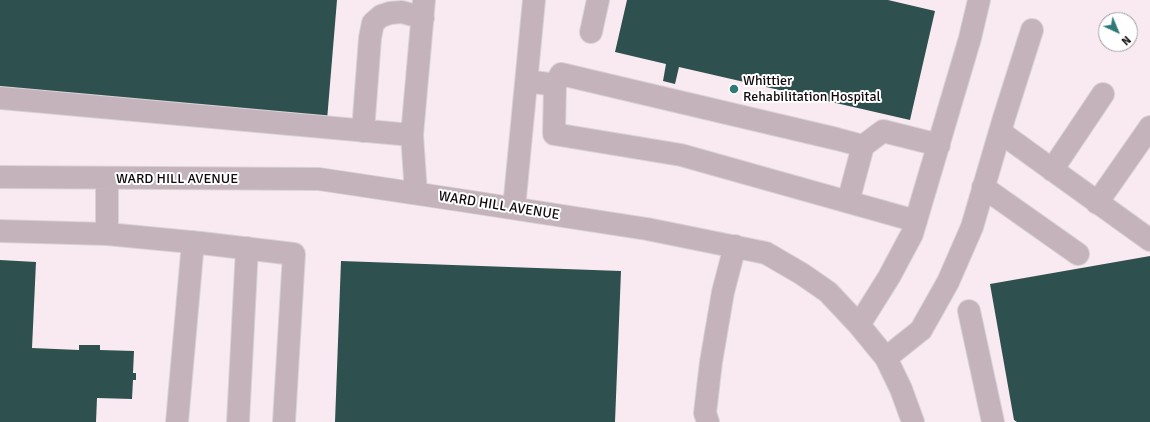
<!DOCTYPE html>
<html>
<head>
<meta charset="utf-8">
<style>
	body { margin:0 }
	#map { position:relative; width:1150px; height:422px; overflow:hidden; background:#fff8fb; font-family:Signika,sans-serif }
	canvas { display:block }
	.north { position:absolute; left:1098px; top:12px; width:40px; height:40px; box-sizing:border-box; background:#fff; border:1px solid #a09c9e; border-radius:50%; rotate:136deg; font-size:11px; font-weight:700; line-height:16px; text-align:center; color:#12080d }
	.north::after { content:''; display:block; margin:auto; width:14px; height:18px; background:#2f7978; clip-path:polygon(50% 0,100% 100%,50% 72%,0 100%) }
</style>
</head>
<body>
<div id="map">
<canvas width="1150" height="422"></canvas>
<div class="north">N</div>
</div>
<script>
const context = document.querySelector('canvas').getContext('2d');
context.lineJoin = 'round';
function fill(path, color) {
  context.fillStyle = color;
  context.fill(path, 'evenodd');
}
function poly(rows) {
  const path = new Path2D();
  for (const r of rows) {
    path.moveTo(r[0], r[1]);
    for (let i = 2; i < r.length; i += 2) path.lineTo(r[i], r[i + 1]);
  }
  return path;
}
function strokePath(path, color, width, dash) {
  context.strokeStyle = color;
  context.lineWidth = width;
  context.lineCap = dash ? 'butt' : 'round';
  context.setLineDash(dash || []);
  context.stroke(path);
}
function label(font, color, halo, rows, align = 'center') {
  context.font = font + ' Signika,sans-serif';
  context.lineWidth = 4;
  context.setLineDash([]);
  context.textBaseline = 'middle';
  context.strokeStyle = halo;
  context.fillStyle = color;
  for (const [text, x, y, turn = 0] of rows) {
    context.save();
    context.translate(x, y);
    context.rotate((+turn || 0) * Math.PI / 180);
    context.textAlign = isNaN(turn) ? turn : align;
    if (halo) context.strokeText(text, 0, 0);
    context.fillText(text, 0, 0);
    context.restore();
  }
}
const built = poly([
	[0,0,1150,0,1150,422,0,422],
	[1106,20,1130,20,1130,44,1106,44]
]);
const building = poly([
	[0,0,337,0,327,120,0,94],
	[627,0,888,0,935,11,910,120,679,67,675,84,663,81,666,64,615,52],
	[1150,256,1150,422,1017,422,1014,420,990,284],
	[0,260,36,262,32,348,79,350,79,345,100,345,100,350,134,351,133,373,136,373,136,380,133,380,132,399,97,398,96,422,0,422],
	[341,261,621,271,615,422,335,422]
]);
const minor = poly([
	[591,32,598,0],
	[527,81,555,85,554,134,681,155,916,221],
	[555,85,561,74,837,139,863,146,883,131,939,145],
	[0,98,412,135],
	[363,131,370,38,373,23,381,16,390,13,402,12,423,18],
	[1000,132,1150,240],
	[1052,170,1103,94],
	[0,177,319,179,459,200,647,229,766,253,802,274,828,292,859,325,886,358,901,389,913,422],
	[107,179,107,234,201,243,294,254,284,422],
	[983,187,1078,254],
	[416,193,412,135,424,0],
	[848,202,863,146],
	[1097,203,1150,127],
	[514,208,534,0],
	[0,231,107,234],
	[969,311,993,422],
	[859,325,889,277,912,234,970,38,979,0],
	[886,358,921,330,948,282,972,227,1004,118,1032,30],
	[177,422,193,242],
	[238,422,247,248],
	[708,422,705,413,711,362,723,292,735,246]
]);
const markers = [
	[734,89,5,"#2f7978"]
];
const poiNames = [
	["Whittier",743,81],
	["Rehabilitation Hospital",743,97]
];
const streetNames = [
	["WARD HILL AVENUE",177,179],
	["WARD HILL AVENUE",499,206,9]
];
fill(built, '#f9eaf1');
fill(building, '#2e504f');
strokePath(minor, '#d9d2d5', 24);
strokePath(minor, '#c4b3bb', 22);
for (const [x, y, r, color] of markers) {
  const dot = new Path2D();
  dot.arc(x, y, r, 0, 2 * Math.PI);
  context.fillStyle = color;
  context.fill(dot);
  strokePath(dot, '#fff', 1.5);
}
label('14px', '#12080d', '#fff', poiNames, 'left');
label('14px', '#12080d', '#fff', streetNames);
</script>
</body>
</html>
